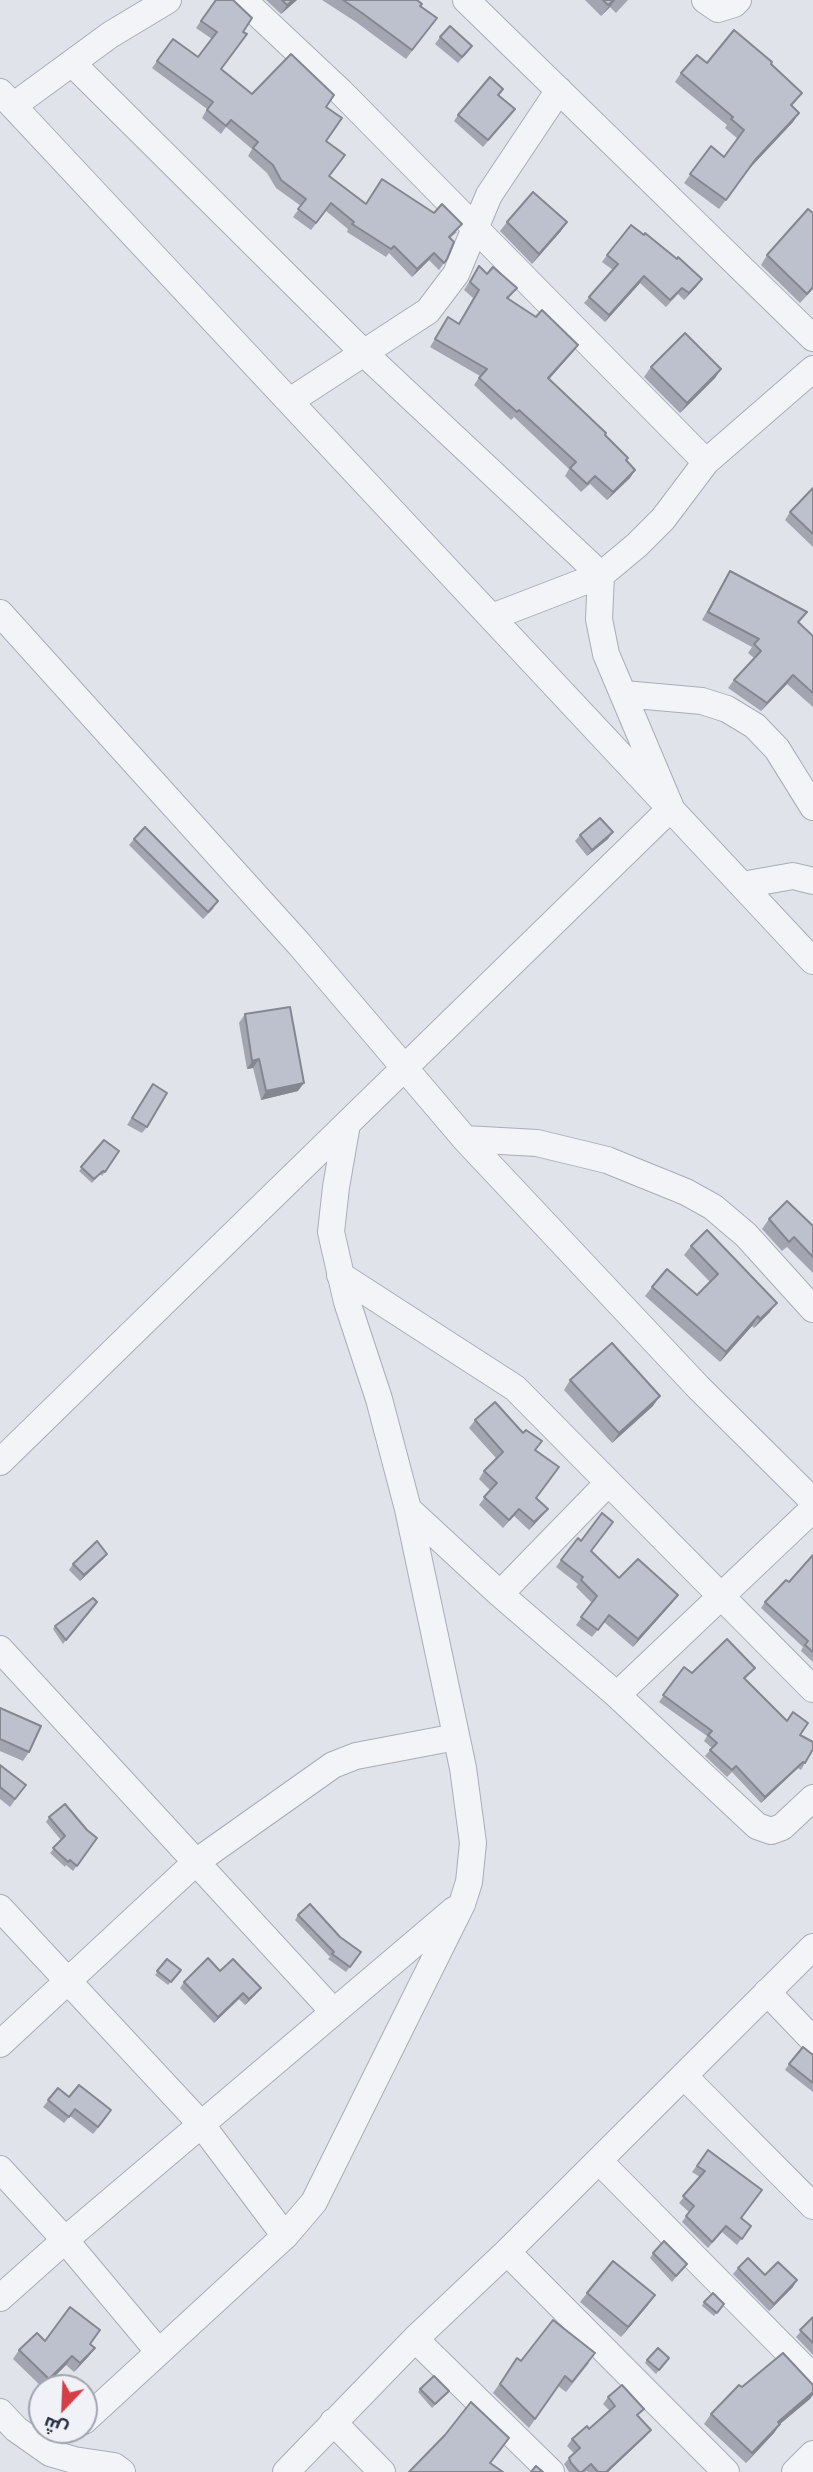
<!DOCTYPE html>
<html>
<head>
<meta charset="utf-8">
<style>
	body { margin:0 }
	#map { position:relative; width:813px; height:2472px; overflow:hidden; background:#e0e3ea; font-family:Figtree,Cairo,sans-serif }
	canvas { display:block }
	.north { position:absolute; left:28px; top:2374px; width:70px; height:70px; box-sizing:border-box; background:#f0f2f7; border:2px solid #a0a4af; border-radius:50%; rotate:203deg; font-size:19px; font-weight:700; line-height:28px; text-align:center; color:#282e42 }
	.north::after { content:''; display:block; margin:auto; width:24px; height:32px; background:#d53e44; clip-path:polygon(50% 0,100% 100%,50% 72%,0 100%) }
</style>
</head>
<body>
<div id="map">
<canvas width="813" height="2472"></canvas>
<div class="north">ش</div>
</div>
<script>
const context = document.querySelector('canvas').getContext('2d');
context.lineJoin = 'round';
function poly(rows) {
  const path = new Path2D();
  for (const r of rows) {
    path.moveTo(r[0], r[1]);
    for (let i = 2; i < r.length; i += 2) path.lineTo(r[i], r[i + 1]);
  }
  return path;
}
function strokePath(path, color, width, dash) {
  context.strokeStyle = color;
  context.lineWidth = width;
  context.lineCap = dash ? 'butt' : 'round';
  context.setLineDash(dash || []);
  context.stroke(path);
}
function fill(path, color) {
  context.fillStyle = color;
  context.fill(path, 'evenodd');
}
const minor = poly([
	[243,0,341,92,706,462],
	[466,0,813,338],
	[705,0,718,9,734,4,738,0],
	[0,92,813,961],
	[13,106,110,35,168,0],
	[290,401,428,311,456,274,489,195,559,90],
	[0,613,300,945,465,1139,698,1387,813,1501],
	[492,617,601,575,637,545,663,519,706,462,813,369],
	[624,694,702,701,727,709,755,726,777,749,813,807],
	[742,885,793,876,813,881],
	[465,1139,537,1143,607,1160,686,1192,713,1207,746,1235,813,1309],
	[340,1275,515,1388,813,1689],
	[0,1462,671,808,606,654,599,619,601,575,365,354,72,63],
	[408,1509,500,1594,617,1695,757,1826,771,1831,782,1827,813,1798],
	[500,1594,608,1483],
	[0,1649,334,2012],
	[617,1695,813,1509],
	[0,1908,201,2124,285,2236],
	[767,1992,813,2040],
	[0,2044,196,1862,333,1765,356,1756,456,1737],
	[684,2076,813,2206],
	[599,2161,813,2377],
	[0,2169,65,2240,158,2351],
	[507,2252,726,2472],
	[0,2298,65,2240,454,1910],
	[415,2339,551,2472],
	[0,2412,16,2429,50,2453,74,2460,114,2466,122,2472],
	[84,2421,285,2236,314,2202,462,1904,469,1882,473,1843,463,1768,408,1509,379,1399,347,1302,331,1232,336,1187,347,1124],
	[333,2422,382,2472],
	[286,2472,415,2339,507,2252,813,1947],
	[795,2472,813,2454]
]);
const wall = poly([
	[215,0,243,32,221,70,252,94,326,107,326,141,330,176,366,204,457,232,450,238,447,259,439,270,429,260,412,277,389,253,386,257,347,232,348,229,326,211,311,230,293,217,301,206,276,188,267,173,248,156,252,149,226,127,221,134,202,118,207,109,152,68,173,39,198,57,212,39,196,28],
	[266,0,297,0,281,14],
	[322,0,417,0,420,6,437,18,406,59,356,22],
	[585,0,628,0,616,13,610,7,601,16],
	[440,37,468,52,458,63,435,44],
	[707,63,771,64,802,93,792,106,799,113,793,122,749,169,719,209,684,183,711,146,724,157,738,139,725,128,727,125,675,82,681,73],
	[499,95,510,115,483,147,454,121,458,115],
	[813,213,813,289,800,303,761,265,767,255],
	[507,222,561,231,532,264,500,231],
	[607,255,697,286,684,300,678,294,666,307,640,283,605,322,584,303,613,270,602,262],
	[479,266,487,274,517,288,508,299,572,353,549,379,605,435,626,461,635,470,630,478,607,500,590,484,581,492,565,476,569,469,514,417,511,420,474,385,480,376,430,347,448,317,459,323,473,298,464,290],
	[651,367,721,369,715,378,680,413,644,377],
	[813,488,813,547,785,520,790,512],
	[730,571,799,623,813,636,813,707,787,684,761,711,728,688,734,680,754,658,748,653,752,647,702,620,725,579],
	[580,835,608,839,587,856,575,841],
	[134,839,214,908,203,919,129,845],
	[245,1014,298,1091,261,1100,253,1068,247,1069,239,1023],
	[148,1091,147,1127,142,1133,127,1125],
	[104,1140,119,1151,102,1176,100,1174,92,1183,79,1171],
	[769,1219,813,1226,813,1273,787,1247,782,1251,762,1229],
	[691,1246,770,1312,754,1328,752,1326,720,1362,645,1296,652,1287,697,1295,710,1282,684,1255],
	[570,1380,653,1406,612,1443,564,1390],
	[475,1420,535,1450,537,1498,548,1509,542,1516,529,1530,514,1516,503,1528,479,1505,490,1490,479,1479,484,1471,496,1458,469,1428],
	[107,1554,103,1559,80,1581,69,1570,73,1564],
	[813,1555,813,1662,801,1651,803,1647,761,1608,765,1602,789,1582],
	[561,1560,619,1578,673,1602,633,1647,604,1622,592,1637,576,1625,592,1603,576,1587,578,1584,556,1567],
	[97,1602,63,1644,53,1629,55,1626],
	[684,1667,692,1673,755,1668,745,1679,800,1735,805,1763,801,1770,798,1768,761,1803,732,1772,727,1777,705,1756,712,1748,704,1741,707,1736,659,1702],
	[0,1708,29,1752,23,1761,0,1751],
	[0,1765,26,1785,10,1807,0,1799],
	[49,1817,87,1830,97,1838,73,1871,66,1865,65,1867,50,1853,61,1840,46,1822],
	[298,1915,340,1937,361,1952,346,1972,328,1959,330,1957,295,1920],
	[167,1959,181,1970,168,1985,155,1975],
	[220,1971,256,1994,245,2005,239,1999,214,2023,180,1988,184,1982],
	[813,2055,813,2092,785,2070,789,2064],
	[58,2088,69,2097,107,2117,93,2134,70,2116,64,2123,43,2107],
	[708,2150,741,2218,751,2226,737,2245,722,2232,708,2248,682,2222,689,2212,679,2203,700,2177,692,2172],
	[653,2253,687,2264,672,2282,650,2258],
	[738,2268,765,2275,793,2287,769,2311,733,2274],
	[587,2293,648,2305,621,2337,580,2302],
	[704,2302,724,2304,714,2316,702,2306],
	[813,2317,813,2355,796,2337],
	[45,2341,90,2344,95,2348,88,2357,74,2372,66,2365,43,2388,13,2359,19,2350],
	[517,2358,521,2361,589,2363,566,2392,558,2386,529,2428,493,2393],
	[669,2358,656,2374,645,2363,647,2360],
	[420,2389,447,2394,432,2408,418,2392],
	[608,2397,639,2417,646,2436,608,2472,588,2472,587,2471,585,2472,569,2472,564,2464,574,2453,567,2446,572,2439,589,2429,610,2411,603,2404],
	[810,2399,780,2424,774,2433,746,2463,704,2424,711,2414]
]);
const shadedWall = poly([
	[293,0,297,0,281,14,287,5],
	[614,0,615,0,610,7,601,16],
	[799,113,793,122,749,169,719,209,755,160],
	[567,222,561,231,532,264,539,254],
	[434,253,429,260,412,277,417,269],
	[644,276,640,283,605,322,609,315],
	[702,279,697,286,684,300,689,293],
	[578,345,572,353,543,386,548,378],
	[721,369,715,378,680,413,687,403],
	[635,470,630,478,607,500,613,492],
	[793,675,787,684,761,711,767,703],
	[613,832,608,839,587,856,592,850],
	[259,1059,253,1068,247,1069,252,1061],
	[304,1083,298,1091,261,1100,266,1091],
	[777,1303,770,1312,754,1328,760,1319],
	[758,1316,752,1326,720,1362,726,1352],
	[660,1396,653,1406,612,1443,619,1433],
	[548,1509,542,1516,529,1530,534,1522],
	[107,1554,103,1559,80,1581,84,1575],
	[678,1595,673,1602,633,1647,638,1639],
	[803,1762,798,1768,761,1803,765,1797],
	[261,1988,256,1994,245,2005,249,1999],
	[243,1993,239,1999,214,2023,218,2017],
	[797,2280,793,2287,769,2311,774,2304],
	[655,2295,648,2305,621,2337,628,2327],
	[95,2348,88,2357,74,2372,80,2363],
	[72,2356,66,2365,43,2388,49,2379],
	[813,2392,813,2395,810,2399,780,2424,774,2433,746,2463,778,2422],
	[651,2430,646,2436,608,2472,606,2472]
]);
const building = poly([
	[216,0,233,0,252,18,243,32,247,34,221,69,252,94,291,54,334,95,326,107,342,118,326,141,345,155,329,176,366,204,382,179,434,213,442,204,462,224,449,237,454,242,447,259,444,263,434,253,417,269,394,246,391,249,352,224,354,222,331,203,316,223,298,209,306,199,281,180,273,165,253,148,258,142,231,120,226,126,207,110,213,102,157,61,173,39,198,57,217,32,201,21,216,0],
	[282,0,293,0,287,5,282,0],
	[343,0,417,0,422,4,420,6,437,18,412,50,362,13,343,0],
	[603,0,614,0,608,5,603,0],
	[450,26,472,46,462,57,440,37,450,26],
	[734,30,772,62,771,64,802,93,791,105,799,113,755,160,726,200,690,174,711,146,724,157,744,130,731,119,733,117,681,73,697,55,707,63,734,30],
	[490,77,503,89,498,95,515,109,488,140,458,115,490,77],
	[533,192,567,222,539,254,507,222,533,192],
	[808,209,813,213,813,287,807,294,767,255,808,209],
	[631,225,644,235,645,233,677,259,678,257,702,279,689,293,682,288,670,300,644,276,609,315,589,297,618,264,607,255,631,225],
	[479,266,487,274,493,267,517,288,507,298,536,317,542,310,578,345,548,378,606,433,605,435,628,458,626,460,635,470,613,492,595,476,587,484,570,468,576,462,519,410,517,412,479,378,487,369,435,339,448,317,459,324,479,290,470,282,479,266],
	[685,333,721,369,687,403,651,367,685,333],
	[813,488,813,534,790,512,813,488],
	[730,571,807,612,798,622,813,636,813,693,793,675,767,703,734,680,761,651,754,644,759,639,708,612,730,571],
	[600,818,613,832,592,850,580,835,600,818],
	[145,827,218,901,208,912,134,839,145,827],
	[290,1007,304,1083,266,1091,259,1059,252,1061,245,1014,290,1007],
	[153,1084,167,1093,147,1127,132,1118,153,1084],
	[104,1140,119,1151,105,1172,103,1171,94,1179,81,1167,104,1140],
	[787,1201,813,1226,813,1257,794,1237,789,1242,769,1219,787,1201],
	[707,1230,777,1303,760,1319,758,1316,726,1352,652,1287,667,1269,697,1295,718,1274,691,1246,707,1230],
	[612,1343,660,1396,619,1433,570,1380,612,1343],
	[495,1402,523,1433,526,1430,542,1441,535,1450,559,1467,536,1498,548,1509,534,1522,519,1509,509,1520,484,1497,497,1483,484,1471,503,1452,475,1420,495,1402],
	[602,1513,613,1522,591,1551,619,1578,638,1559,678,1595,638,1639,609,1615,598,1630,581,1617,597,1596,581,1580,583,1577,561,1560,578,1538,581,1541,602,1513],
	[97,1541,107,1554,84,1575,73,1564,97,1541],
	[813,1555,813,1652,805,1645,808,1641,765,1602,786,1580,789,1582,813,1555],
	[93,1598,97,1602,66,1640,55,1626,93,1598],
	[727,1639,755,1668,744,1678,787,1721,793,1712,808,1723,800,1735,813,1742,813,1749,805,1763,803,1762,765,1797,736,1766,732,1770,710,1750,717,1743,708,1735,712,1731,663,1695,684,1667,692,1673,727,1639],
	[0,1708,41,1726,29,1752,0,1739,0,1708],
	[0,1765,26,1785,15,1799,0,1787,0,1765],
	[65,1804,87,1830,97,1838,77,1866,70,1860,68,1862,53,1848,65,1836,49,1817,65,1804],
	[310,1904,340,1937,361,1952,350,1967,332,1954,334,1952,298,1915,310,1904],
	[208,1958,220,1971,233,1959,261,1988,249,1999,243,1993,218,2017,184,1982,208,1958],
	[167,1959,181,1970,171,1982,157,1971,167,1959],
	[803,2047,813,2055,813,2083,789,2064,803,2047],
	[79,2085,111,2110,98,2127,75,2109,69,2117,48,2100,58,2088,69,2097,79,2085],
	[708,2150,762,2190,741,2218,751,2226,742,2239,726,2226,712,2242,686,2216,694,2206,683,2196,705,2171,697,2166,708,2150],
	[664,2241,687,2264,676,2276,653,2253,664,2241],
	[748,2258,765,2275,778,2262,797,2280,774,2304,738,2268,748,2258],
	[613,2261,655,2295,628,2327,587,2293,613,2261],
	[713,2293,724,2304,717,2313,704,2302,713,2293],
	[70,2307,100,2330,90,2344,95,2348,80,2363,72,2356,49,2379,19,2350,37,2333,45,2341,70,2307],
	[813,2317,813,2343,800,2330,813,2317],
	[553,2320,595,2353,572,2382,565,2376,535,2419,500,2384,517,2358,521,2361,553,2320],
	[658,2348,669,2358,659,2370,647,2360,658,2348],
	[783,2353,813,2385,813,2392,778,2422,780,2424,752,2453,711,2414,739,2385,742,2387,783,2353],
	[434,2376,449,2391,435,2404,420,2389,434,2376],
	[622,2385,644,2409,637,2415,651,2430,606,2472,598,2472,591,2464,582,2472,579,2472,571,2463,569,2458,580,2448,572,2439,587,2426,589,2429,615,2406,608,2397,622,2385],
	[471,2402,509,2438,490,2463,503,2472,409,2472,445,2435,471,2402],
	[536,2466,543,2472,531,2472,536,2466]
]);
strokePath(minor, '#a9adb8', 28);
strokePath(minor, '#f3f4f8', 26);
fill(wall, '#a3a6b0');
fill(shadedWall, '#848790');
fill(building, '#bdc1cd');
strokePath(building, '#848790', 2);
</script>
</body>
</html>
